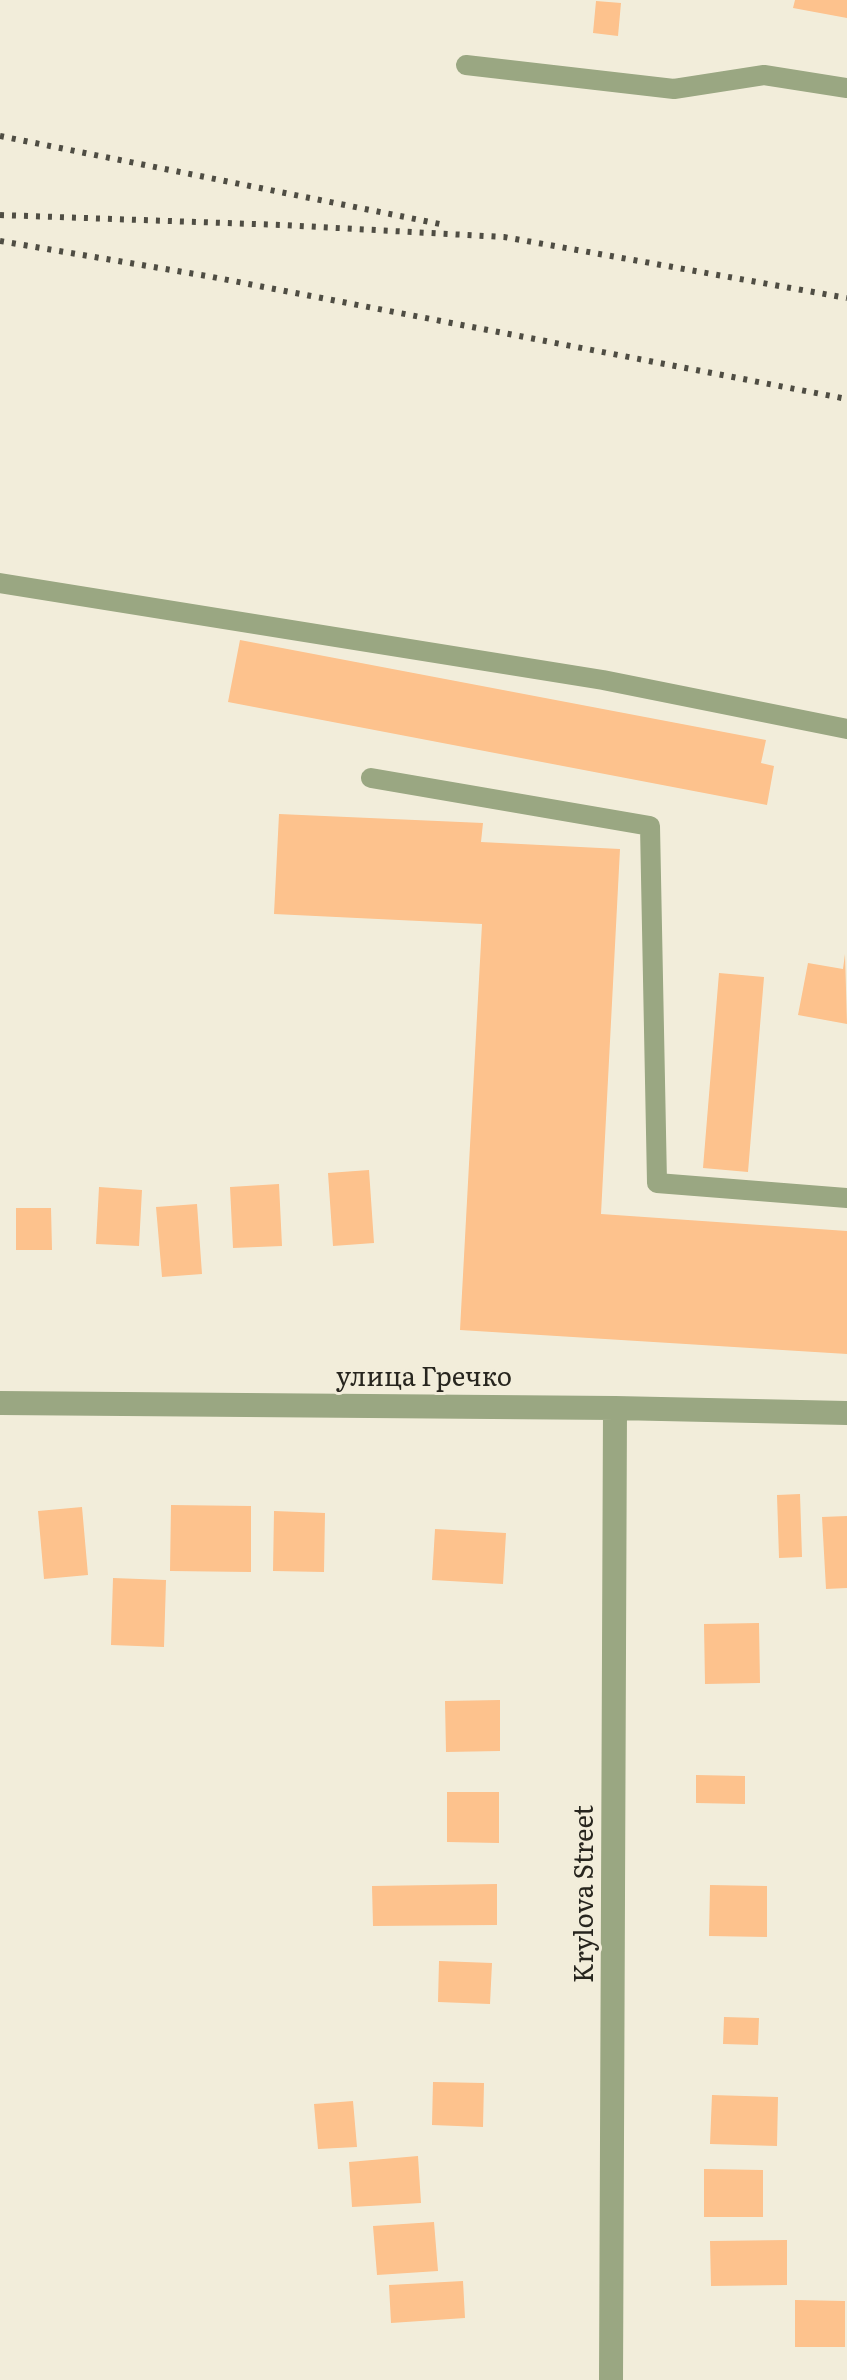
<!DOCTYPE html>
<html>
<head>
<meta charset="utf-8">
<style>
	body { margin:0 }
	canvas { display:block; background:#f2edda }
</style>
</head>
<body>
<canvas width="847" height="2380"></canvas>
<script>
const context = document.querySelector('canvas').getContext('2d');
context.lineJoin = 'round';
function fill(path, color) {
  context.fillStyle = color;
  context.fill(path, 'evenodd');
}
function poly(rows) {
  const path = new Path2D();
  for (const r of rows) {
    path.moveTo(r[0], r[1]);
    for (let i = 2; i < r.length; i += 2) path.lineTo(r[i], r[i + 1]);
  }
  return path;
}
function strokePath(path, color, width, dash) {
  context.strokeStyle = color;
  context.lineWidth = width;
  context.lineCap = dash ? 'butt' : 'round';
  context.setLineDash(dash || []);
  context.stroke(path);
}
function label(font, color, halo, rows, align = 'center') {
  context.font = font + ' Literata,serif';
  context.lineWidth = 6;
  context.setLineDash([]);
  context.textBaseline = 'middle';
  context.strokeStyle = halo;
  context.fillStyle = color;
  for (const [text, x, y, turn = 0] of rows) {
    context.save();
    context.translate(x, y);
    context.rotate((+turn || 0) * Math.PI / 180);
    context.textAlign = isNaN(turn) ? turn : align;
    if (halo) context.strokeText(text, 0, 0);
    context.fillText(text, 0, 0);
    context.restore();
  }
}
const building = poly([
	[795,0,847,0,847,18,793,8],
	[596,1,621,3,618,36,593,33],
	[240,640,766,740,761,763,774,766,767,805,228,702],
	[279,814,483,823,481,842,620,849,601,1214,847,1231,847,1354,460,1330,482,924,274,914],
	[845,954,847,1024,798,1015,808,963,843,969],
	[719,973,764,977,748,1172,703,1168],
	[369,1170,374,1243,333,1246,328,1173],
	[279,1184,282,1246,233,1248,230,1187],
	[99,1187,142,1190,139,1246,96,1244],
	[197,1204,202,1274,162,1277,156,1207],
	[16,1208,51,1208,52,1250,16,1250],
	[800,1494,802,1557,779,1558,777,1495],
	[171,1505,251,1506,251,1572,170,1571],
	[82,1507,88,1575,44,1579,38,1511],
	[274,1511,325,1513,324,1572,273,1571],
	[847,1516,847,1588,826,1589,822,1517],
	[435,1529,506,1533,503,1584,432,1580],
	[113,1578,166,1580,164,1647,111,1645],
	[759,1623,760,1683,705,1684,704,1624],
	[500,1700,500,1751,446,1752,445,1701],
	[696,1775,745,1776,745,1804,696,1803],
	[447,1792,499,1792,499,1843,447,1842],
	[497,1884,497,1925,373,1926,372,1886],
	[710,1885,767,1886,767,1937,709,1936],
	[439,1961,492,1963,490,2004,438,2002],
	[724,2017,759,2018,758,2045,723,2044],
	[433,2082,484,2083,483,2127,432,2125],
	[712,2095,778,2097,777,2146,710,2144],
	[353,2101,357,2147,318,2149,314,2104],
	[418,2156,421,2203,352,2207,349,2162],
	[704,2169,763,2170,763,2217,704,2217],
	[434,2222,438,2271,377,2275,373,2226],
	[787,2240,787,2285,711,2286,710,2241],
	[463,2281,465,2318,391,2323,389,2285],
	[795,2300,845,2301,845,2347,795,2347]
]);
const lane = poly([
	[466,65,674,89,764,75,847,88],
	[0,583,603,680,847,729],
	[371,778,650,826,657,1183,847,1198]
]);
const street = poly([
	[0,1403,615,1408,847,1413],
	[611,2380,615,1408]
]);
const rail = poly([
	[0,136,445,225],
	[0,215,282,225,504,237,847,298],
	[0,241,207,276,847,399]
]);
const streetNames = [
	["улица Гречко",424,1378],
	["Krylova Street",585,1894,-90]
];
fill(building, '#fdc28d');
strokePath(lane, '#9aa782', 20);
strokePath(street, '#9aa782', 24);
strokePath(rail, '#4f4d43', 6, [4, 8]);
label('26px', '#27251e', '#f2edda', streetNames);
</script>
</body>
</html>
